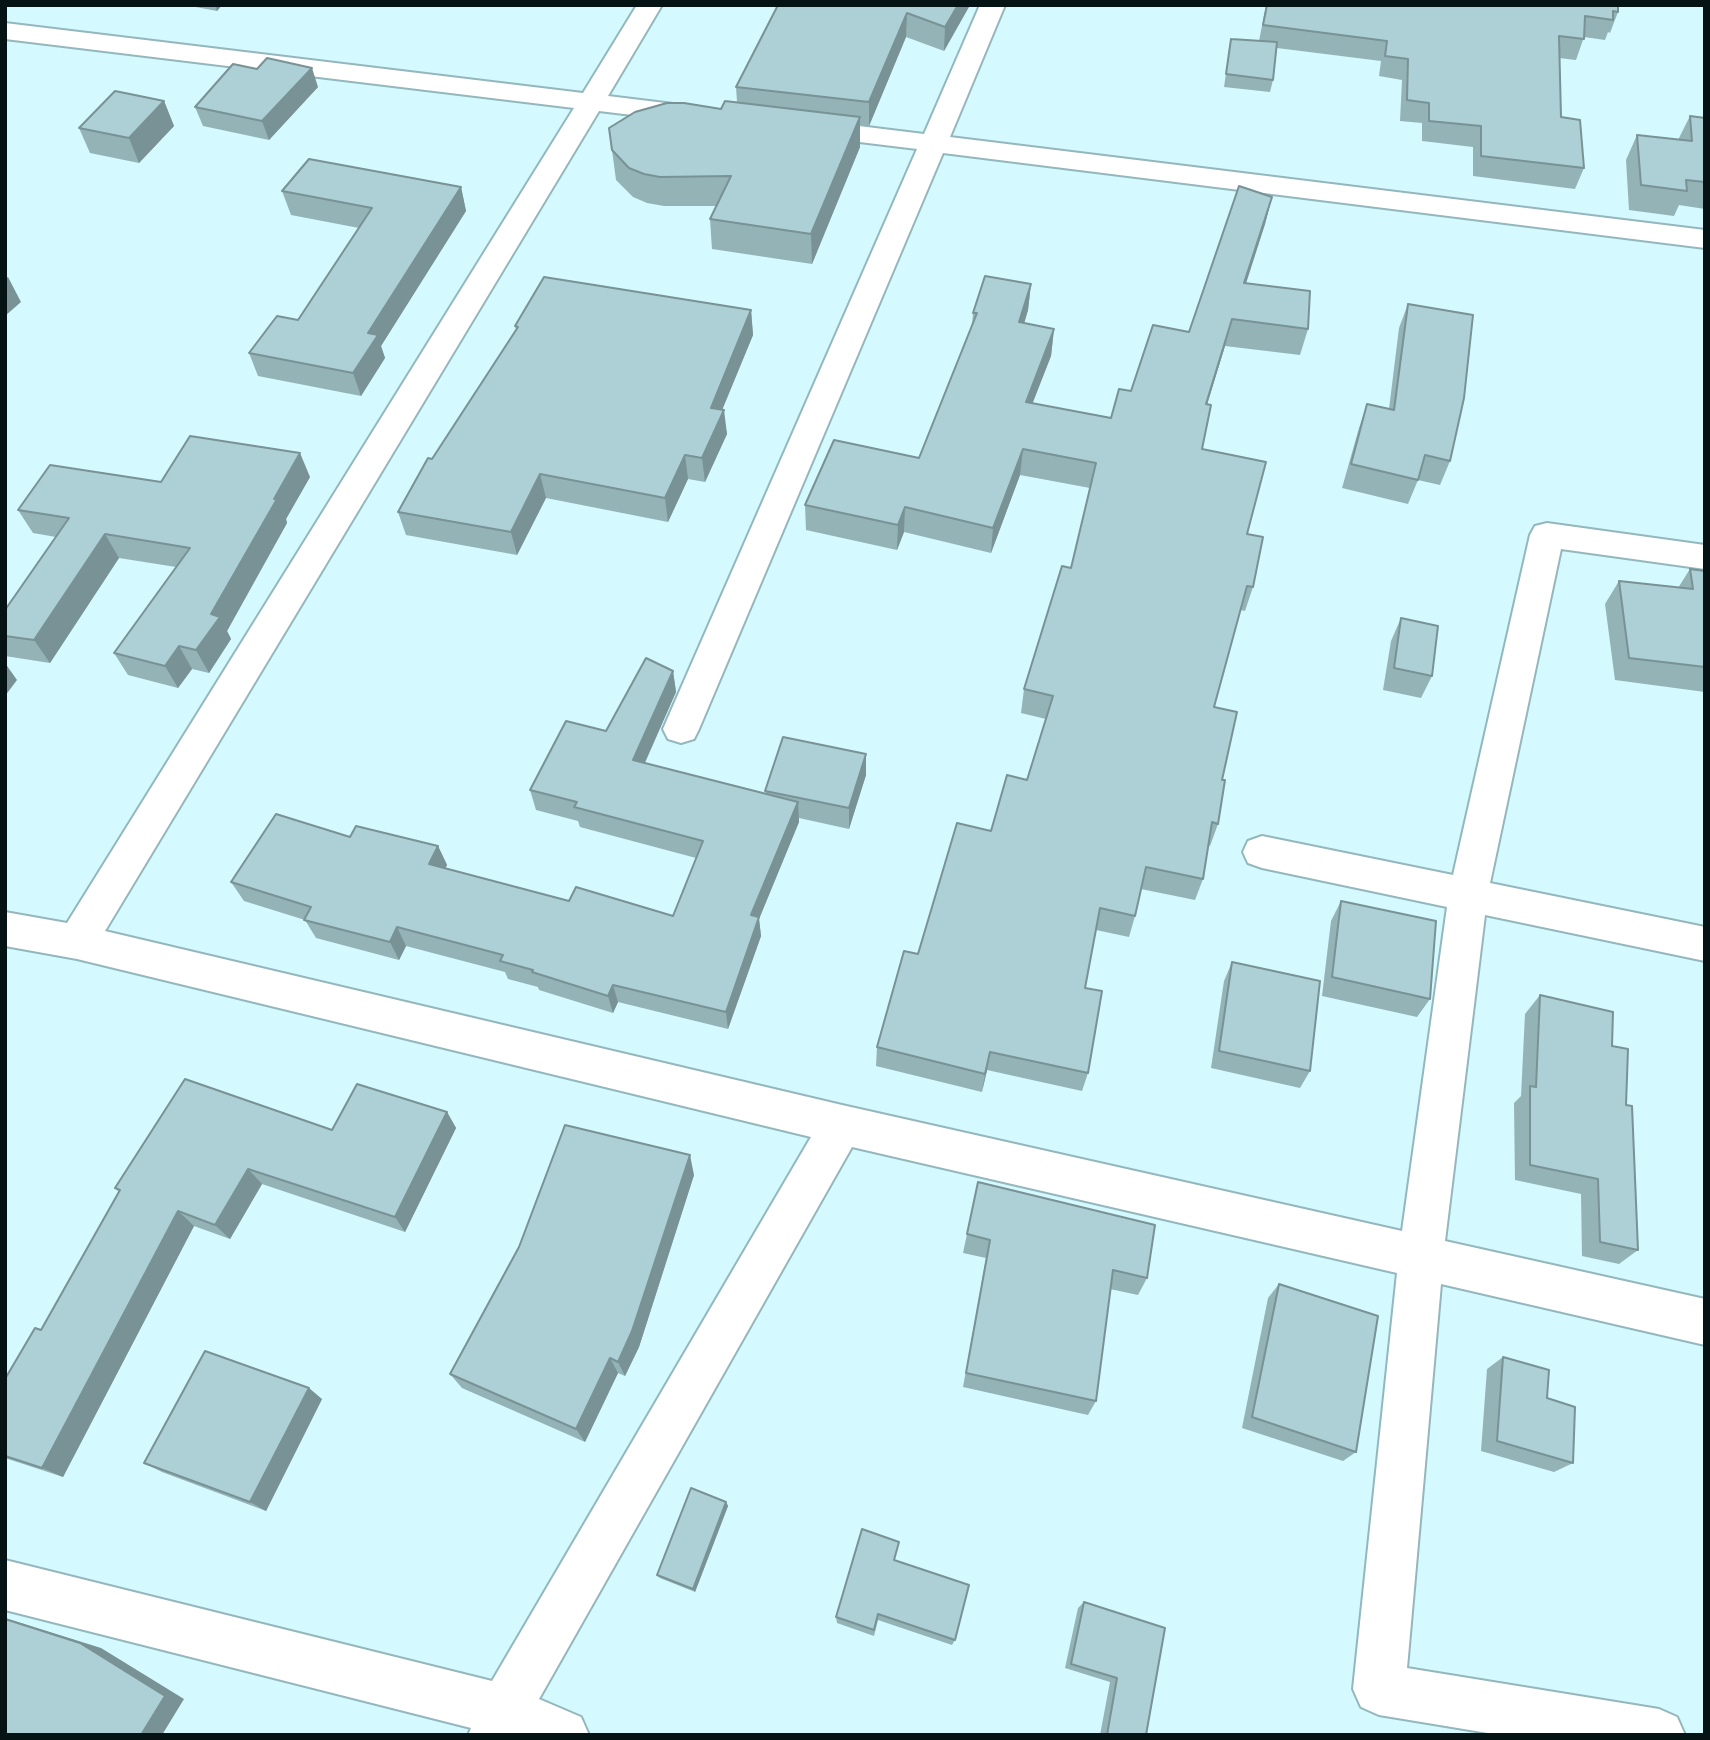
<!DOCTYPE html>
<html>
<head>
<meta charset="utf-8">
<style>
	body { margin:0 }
	#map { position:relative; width:1710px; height:1740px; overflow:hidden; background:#d4f9ff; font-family:"PT Sans Narrow",sans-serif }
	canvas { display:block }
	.frame { position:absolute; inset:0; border:7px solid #061315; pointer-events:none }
</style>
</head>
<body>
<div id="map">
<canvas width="1710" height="1740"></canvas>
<div class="frame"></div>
</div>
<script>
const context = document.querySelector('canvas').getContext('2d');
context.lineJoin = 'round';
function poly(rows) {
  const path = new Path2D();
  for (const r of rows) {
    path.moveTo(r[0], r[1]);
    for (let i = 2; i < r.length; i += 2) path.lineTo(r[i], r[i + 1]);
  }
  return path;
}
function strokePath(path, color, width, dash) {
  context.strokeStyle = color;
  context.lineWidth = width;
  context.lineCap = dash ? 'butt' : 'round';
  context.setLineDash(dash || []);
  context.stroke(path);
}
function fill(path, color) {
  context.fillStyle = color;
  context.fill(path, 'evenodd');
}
const street = poly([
	[637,5,662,5,608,96,698,107,707,109,711,115,707,121,698,123,599,111,105,931,842,1105,1402,1231,1447,907,1262,868,1248,863,1243,852,1248,841,1262,836,1453,875,1530,535,1535,526,1547,523,1705,545,1705,569,1561,549,1490,883,1705,927,1705,961,1485,915,1445,1241,1705,1299,1705,1345,1441,1284,1407,1668,1659,1709,1677,1717,1685,1735,1500,1735,1379,1715,1361,1707,1353,1689,1397,1273,852,1147,539,1699,581,1717,589,1735,468,1735,471,1728,5,1610,5,1560,492,1681,811,1137,77,959,5,946,5,912,67,923,574,108,5,39,5,23,583,93,637,5],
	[980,5,1005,5,950,137,1705,230,1705,248,943,153,699,729,694,739,681,743,668,739,663,729,917,149,810,136,801,134,797,128,801,122,810,120,924,134,980,5]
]);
const wall = poly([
	[185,5,222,5,217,11],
	[778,5,970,5,944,51,906,37,869,126,860,125,860,147,812,264,712,249,710,219,716,206,664,206,647,203,633,197,616,180,612,150,737,102,736,87],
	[1266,5,1618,5,1618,12,1610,33,1608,32,1605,40,1584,37,1576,60,1559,58,1561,117,1584,168,1575,189,1473,176,1473,147,1422,141,1422,123,1400,121,1402,80,1379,76,1381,61,1277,48,1273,80,1270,92,1224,87,1231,39,1259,41],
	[318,87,269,140,203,126,195,107],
	[164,101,174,126,139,163,90,153,79,128],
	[1690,116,1705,118,1705,209,1679,205,1674,216,1629,210,1626,160,1637,135,1678,140],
	[461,187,466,211,381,346,385,358,361,396,258,376,249,353,298,320,359,228,291,215,282,191],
	[1272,197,1265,224,1246,284,1308,329,1300,355,1225,346,1207,405,1202,449,1247,534,1253,587,1245,611,1240,610,1214,707,1222,780,1218,824,1210,846,1208,845,1203,879,1195,900,1141,889,1135,916,1129,937,1096,930,1085,988,1088,1073,1082,1091,987,1070,982,1092,876,1066,877,1047,918,954,991,831,1027,780,1046,719,1021,713,1024,689,1071,568,1090,488,1020,475,991,553,904,532,897,550,806,530,805,505,919,458,972,326,973,313,1031,284,1028,310,1024,323,1054,329,1051,356,1032,403,1111,418,1131,391,1189,332],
	[1408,304,1450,461,1440,485,1418,480,1408,504,1342,488,1359,428,1367,404,1389,409,1399,328],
	[751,310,753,335,722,410,727,434,705,482,688,479,668,522,546,498,517,555,406,535,398,512,516,330,515,326],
	[310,477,286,519,287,523,227,631,231,639,209,673,192,669,178,688,128,675,114,653,176,567,119,558,50,663,5,656,5,610,56,537,33,533,18,510,161,482],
	[1690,569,1705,571,1705,692,1615,680,1605,604,1619,581,1678,588],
	[1401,618,1432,676,1421,698,1383,690,1391,641],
	[673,671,676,692,645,763,766,794,765,791,866,754,866,775,849,829,799,818,799,822,759,919,761,936,728,1029,618,1002,613,1013,539,990,538,987,508,979,505,972,406,946,399,960,316,938,305,920,244,901,231,882,350,837,438,846,447,865,445,869,569,901,673,916,696,858,580,827,578,821,536,810,530,790,606,731],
	[1341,901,1430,999,1417,1017,1322,996,1331,921],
	[1232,962,1310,1071,1300,1088,1211,1068,1224,981],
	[1540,995,1612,1046,1626,1105,1638,1250,1619,1264,1582,1256,1581,1194,1515,1180,1514,1103,1521,1096,1525,1014],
	[447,1112,456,1128,405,1232,262,1184,230,1239,194,1226,63,1477,5,1458,5,1379,41,1330,119,1192,115,1188,332,1130],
	[694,1175,639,1347,625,1376,618,1373,585,1442,462,1388,450,1374],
	[967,1234,1147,1278,1138,1295,1110,1289,1096,1401,1088,1415,963,1387,986,1258,963,1253],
	[1279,1284,1356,1452,1343,1461,1242,1428,1268,1298],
	[1503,1357,1547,1398,1573,1463,1554,1472,1481,1451,1487,1369],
	[322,1399,266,1511,162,1472,144,1463],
	[726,1502,728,1506,695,1592,660,1578,657,1575],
	[897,1549,894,1561,955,1640,952,1645,878,1620,874,1636,837,1623,836,1617],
	[1084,1602,1146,1735,1100,1735,1110,1682,1065,1668,1078,1608]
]);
const shadedWall = poly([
	[215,5,222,5,217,11],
	[958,5,970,5,944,51,945,27],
	[907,13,906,37,869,126,869,102],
	[312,68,318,87,269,140,262,121],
	[164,101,174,126,139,163,129,138],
	[860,117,860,147,812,264,811,234],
	[461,187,466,211,381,346,385,358,361,396,353,373,368,333],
	[1272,197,1265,224,1237,310,1244,283],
	[8,277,21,302,5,316,5,279],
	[1031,284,1028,310,1017,348,1019,322],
	[751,310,753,335,713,432,711,408],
	[1232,319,1225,346,1199,430,1206,404],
	[1054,329,1051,356,1023,428,1026,402],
	[724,410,727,434,705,482,702,458],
	[1023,449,1020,475,991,553,993,528],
	[300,453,310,477,286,519,287,523,227,631,231,639,209,673,196,650,211,614,274,499],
	[685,455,688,479,668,522,665,498],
	[540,474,546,498,517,555,511,532],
	[905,507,904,532,897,550,898,525],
	[105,534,119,558,50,663,34,640],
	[179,646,192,669,178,688,165,666],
	[5,663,17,680,5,696],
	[673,671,676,692,637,780,633,760],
	[866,754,866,775,849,829,849,808],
	[798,802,799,822,759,919,761,936,728,1029,726,1012,751,915],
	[438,846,447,865,437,884,429,864],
	[397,927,406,946,399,960,390,942],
	[613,985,618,1002,613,1013,608,996],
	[990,1052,987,1070,982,1092,985,1074],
	[447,1112,456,1128,405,1232,395,1217],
	[690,1155,694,1175,639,1347,625,1376,618,1362],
	[248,1169,262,1184,230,1239,215,1225],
	[178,1211,194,1226,63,1477,42,1468],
	[610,1358,618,1373,585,1442,576,1429],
	[309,1388,322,1399,266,1511,250,1502],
	[726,1502,728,1506,695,1592,693,1589],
	[5,1618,101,1648,184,1699,162,1735,141,1735,5,1619]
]);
const building = poly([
	[778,5,958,5,945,27,907,13,869,102,736,87,778,5],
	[1267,5,1618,5,1618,12,1613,11,1613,20,1585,16,1584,39,1559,36,1561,117,1580,120,1584,168,1481,156,1481,126,1429,121,1429,103,1407,100,1408,59,1385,56,1387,41,1263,25,1267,5],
	[1231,39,1277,42,1273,80,1226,74,1231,39],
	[267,58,312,68,262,121,195,107,233,64,257,69,267,58],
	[115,91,164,101,129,138,79,128,115,91],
	[725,101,860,117,811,234,710,219,731,176,660,177,644,174,629,168,612,150,609,128,635,112,667,103,684,103,721,109,725,101],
	[1690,116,1705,118,1705,182,1686,180,1687,191,1641,185,1637,135,1692,141,1690,116],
	[309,159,461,187,368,333,378,335,353,373,249,353,277,316,298,320,372,208,282,191,309,159],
	[1239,186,1272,197,1244,283,1310,291,1308,329,1232,319,1206,404,1211,405,1202,449,1266,462,1247,534,1263,537,1253,587,1247,586,1214,707,1237,712,1222,780,1225,780,1218,824,1212,822,1203,879,1146,867,1135,916,1100,908,1085,988,1102,991,1088,1073,990,1052,985,1074,877,1047,904,951,918,954,957,823,991,831,1007,775,1027,780,1053,696,1024,689,1062,566,1071,568,1096,463,1023,449,993,528,905,507,898,525,805,505,834,440,919,458,977,313,973,313,985,276,1031,284,1019,322,1054,329,1026,402,1111,418,1119,389,1131,391,1153,325,1189,332,1239,186],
	[544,277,751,310,711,408,724,410,702,458,685,455,665,498,540,474,511,532,398,512,428,458,432,459,518,327,515,326,544,277],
	[1408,304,1473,315,1464,398,1450,461,1425,455,1418,480,1351,464,1367,404,1394,410,1408,304],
	[190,436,300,453,274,499,277,499,211,614,220,617,196,650,179,646,165,666,114,653,190,548,105,534,34,640,5,636,5,610,69,518,18,510,50,465,161,482,190,436],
	[1690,569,1705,571,1705,667,1629,658,1619,581,1693,589,1690,569],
	[1401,618,1438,626,1432,676,1394,668,1401,618],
	[646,658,673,671,633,760,798,802,751,915,759,917,726,1012,613,985,608,996,532,972,533,970,500,961,503,955,397,927,390,942,304,920,311,907,231,882,276,814,350,837,356,826,438,846,429,864,569,901,576,887,673,916,703,841,574,807,577,802,530,790,566,721,606,731,646,658],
	[783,737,866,754,849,808,765,791,783,737],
	[1341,901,1436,921,1430,999,1332,977,1341,901],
	[1232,962,1320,981,1310,1071,1219,1051,1232,962],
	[1540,995,1613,1012,1612,1046,1628,1049,1626,1105,1632,1106,1638,1250,1600,1242,1598,1179,1530,1165,1530,1086,1536,1087,1540,995],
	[185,1079,332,1130,357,1084,447,1112,395,1217,248,1169,215,1225,178,1211,42,1468,5,1456,5,1379,35,1328,41,1330,120,1190,115,1188,185,1079],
	[565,1125,690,1155,632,1331,618,1362,610,1358,576,1429,450,1374,519,1247,565,1125],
	[978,1182,1155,1225,1147,1278,1113,1270,1096,1401,966,1373,990,1240,967,1234,978,1182],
	[1279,1284,1378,1316,1356,1452,1252,1417,1279,1284],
	[205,1351,309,1388,250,1502,144,1463,205,1351],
	[1503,1357,1549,1370,1547,1398,1575,1407,1573,1463,1497,1441,1503,1357],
	[691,1488,726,1502,693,1589,657,1575,691,1488],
	[862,1529,899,1542,894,1560,969,1585,955,1640,878,1614,874,1630,836,1617,862,1529],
	[1084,1602,1165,1628,1146,1735,1107,1735,1117,1678,1071,1664,1084,1602],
	[5,1619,80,1643,165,1696,141,1735,5,1735,5,1619]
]);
strokePath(street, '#94b7bd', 4);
fill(street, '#fff');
fill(wall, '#94b3b7');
fill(shadedWall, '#789295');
fill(building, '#acd0d5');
strokePath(building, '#789295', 2);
</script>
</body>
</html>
